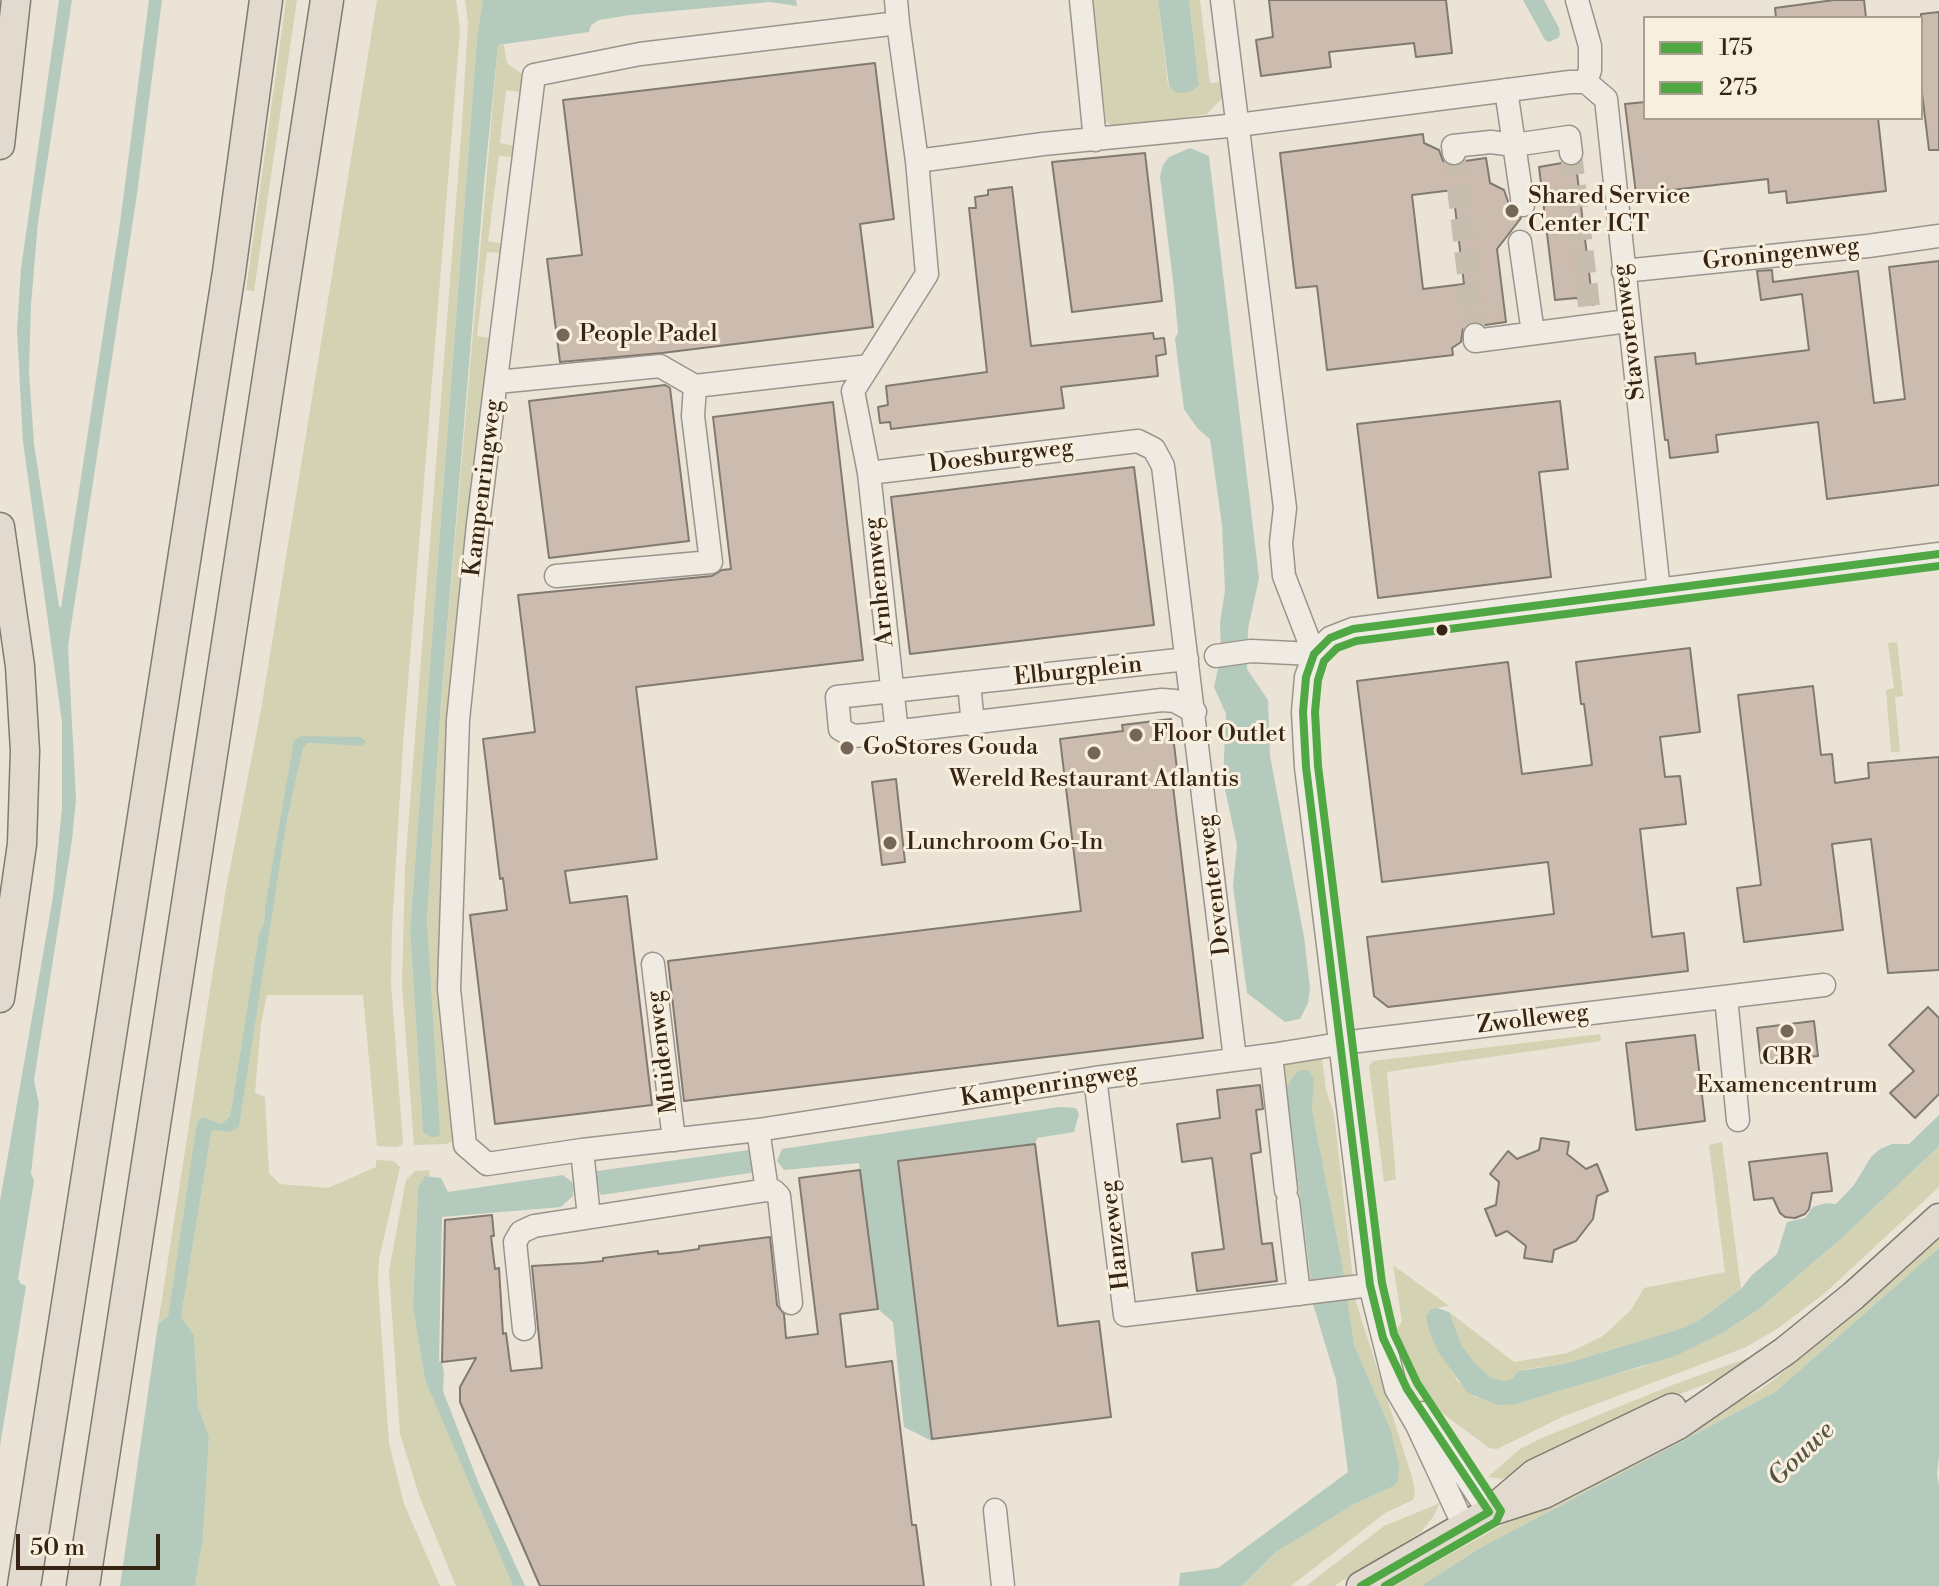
<!DOCTYPE html>
<html>
<head>
<meta charset="utf-8">
<style>
	body { margin:0 }
	#map { position:relative; width:1939px; height:1586px; overflow:hidden; background:#ebe3d5; font-family:"Libre Bodoni",serif }
	canvas { display:block }
	.legend { position:absolute; left:1643px; top:16px; width:280px; height:104px; box-sizing:border-box; background:#f8efde; border:2px solid #aa9e8d; margin:0; padding:10px 14px; list-style:none; font-size:24px; color:#362414 }
	.legend li { display:flex; align-items:center; gap:16px; height:40px }
	.legend b { width:40px; border:2px solid #aa9e8d }
	.scale { position:absolute; left:16px; top:1534px; width:144px; height:36px; box-sizing:border-box; border:4px solid #362414; border-top:0; padding-left:10px; font-size:24px; line-height:28px; white-space:nowrap; color:#362414; -webkit-text-stroke:6px #f8efde; paint-order:stroke }
</style>
</head>
<body>
<div id="map">
<canvas width="1939" height="1586"></canvas>
<ul class="legend">
<li><b style="height:10px;background:#4fa844"></b>175</li>
<li><b style="height:10px;background:#4fa844"></b>275</li>
</ul>
<div class="scale">50 m</div>
</div>
<script>
const context = document.querySelector('canvas').getContext('2d');
context.lineJoin = 'round';
function fill(path, color) {
  context.fillStyle = color;
  context.fill(path, 'evenodd');
}
function poly(rows) {
  const path = new Path2D();
  for (const r of rows) {
    path.moveTo(r[0], r[1]);
    for (let i = 2; i < r.length; i += 2) path.lineTo(r[i], r[i + 1]);
  }
  return path;
}
function strokePath(path, color, width, dash) {
  context.strokeStyle = color;
  context.lineWidth = width;
  context.lineCap = dash ? 'butt' : 'round';
  context.setLineDash(dash || []);
  context.stroke(path);
}
function label(font, color, halo, rows, align = 'center') {
  context.font = font + ' "Libre Bodoni",serif';
  context.lineWidth = 6;
  context.setLineDash([]);
  context.textBaseline = 'middle';
  context.strokeStyle = halo;
  context.fillStyle = color;
  for (const [text, x, y, turn = 0] of rows) {
    context.save();
    context.translate(x, y);
    context.rotate((+turn || 0) * Math.PI / 180);
    context.textAlign = isNaN(turn) ? turn : align;
    if (halo) context.strokeText(text, 0, 0);
    context.fillText(text, 0, 0);
    context.restore();
  }
}
const green = poly([
	[286,0,297,0,254,291,246,290],
	[377,0,456,0,460,30,403,745,392,928,391,984,403,1144,397,1147,377,1146,363,995,267,995,261,1023,255,1093,265,1097,269,1173,280,1184,328,1188,376,1167,376,1160,394,1161,400,1167,379,1259,378,1282,389,1443,404,1504,440,1586,195,1586,203,1537,209,1437,198,1406,194,1335,181,1317,211,1134,213,1130,230,1132,239,1126,287,820,303,748,308,743,362,746,301,736,265,906,264,923,259,933,230,1117,227,1122,222,1124,202,1117,197,1122,168,1316,158,1324,225,894,261,710],
	[465,0,483,0,477,39,410,930,423,1132,430,1137,437,1137,427,921,441,701,498,45,504,45,507,63,523,75,521,92,506,90,500,143,514,146,513,157,499,156,488,241,503,244,501,253,487,252,477,336,491,338,450,701,456,1140,446,1144,414,1145,402,986,405,868,462,124,468,23],
	[1092,0,1158,0,1168,86,1199,85,1189,0,1200,0,1210,83,1222,82,1222,98,1207,114,1116,128,1106,122],
	[1897,642,1903,696,1895,697,1900,752,1891,752,1886,690,1894,688,1888,643],
	[1600,1034,1601,1041,1387,1072,1396,1179,1384,1182,1369,1066,1373,1061],
	[1317,1056,1322,1059,1326,1090,1334,1114,1353,1279,1343,1279,1341,1258,1312,1109,1313,1078,1286,1088,1311,1281,1309,1284,1306,1280,1281,1070,1283,1059],
	[1722,1142,1741,1289,1701,1319,1683,1328,1564,1364,1526,1369,1511,1381,1503,1381,1490,1377,1475,1363,1462,1346,1449,1312,1514,1362,1568,1353,1603,1336,1631,1310,1644,1288,1725,1272,1709,1145],
	[1939,1146,1939,1187,1825,1293,1777,1329,1744,1348,1562,1417,1497,1449,1489,1448,1437,1409,1411,1373,1397,1329,1402,1321,1393,1265,1449,1306,1431,1309,1429,1331,1457,1380,1477,1398,1601,1378,1642,1367,1724,1332,1759,1309,1844,1236],
	[429,1170,430,1176,425,1176,418,1187,413,1306,425,1380,513,1586,456,1586,420,1498,400,1434,389,1271,406,1180,415,1171],
	[1939,1230,1939,1248,1775,1392,1480,1548,1421,1586,1394,1586,1555,1495,1760,1390,1786,1370],
	[1347,1299,1355,1299,1413,1480,1415,1494,1413,1500,1385,1513,1291,1586,1242,1586,1276,1552,1311,1529,1352,1505,1394,1486,1390,1428,1354,1345],
	[1762,1353,1729,1375,1670,1398,1514,1474,1502,1479,1488,1477,1520,1449,1542,1438,1675,1384],
	[1440,1503,1433,1517,1421,1532,1334,1586,1306,1586,1384,1526]
]);
const water = poly([
	[59,0,72,0,38,222,31,305,29,371,34,444,59,606,61,608,120,223,149,0,162,0,137,194,68,646,76,799,72,840,34,1080,39,1104,31,1173,34,1181,18,1279,21,1284,26,1286,0,1446,0,1201,53,897,62,808,62,722,23,442,17,330,21,269],
	[483,0,796,0,797,6,770,2,630,15,599,20,591,25,589,32,498,45,484,184,441,701,427,921,440,1134,437,1137,430,1137,423,1132,410,930,477,39],
	[1158,0,1189,0,1199,85,1190,92,1177,93,1169,86],
	[1523,0,1544,0,1559,28,1560,35,1558,38,1549,42,1545,40],
	[1190,148,1209,156,1259,578,1248,629,1247,669,1268,700,1270,756,1304,937,1310,988,1308,1003,1300,1019,1285,1022,1247,993,1233,886,1237,845,1223,780,1226,714,1214,687,1221,656,1220,623,1225,590,1222,525,1210,439,1198,429,1184,409,1175,339,1178,332,1174,289,1160,176,1163,165,1169,157],
	[301,736,360,737,366,741,362,746,308,743,303,748,287,820,239,1127,230,1132,213,1130,211,1134,181,1317,194,1335,198,1406,209,1437,203,1537,195,1586,120,1586,158,1324,168,1316,197,1122,202,1117,222,1124,230,1117,259,933,264,923,265,907,294,741],
	[1303,1070,1309,1071,1314,1078,1312,1109,1341,1258,1354,1345,1390,1428,1399,1465,1398,1480,1394,1486,1352,1505,1276,1552,1242,1586,1179,1586,1180,1573,1218,1568,1348,1472,1336,1380,1313,1304,1309,1284,1311,1280,1286,1088,1297,1072],
	[1059,1107,1076,1108,1079,1114,1074,1132,1037,1138,1035,1144,898,1161,932,1441,904,1427,893,1322,878,1309,859,1163,784,1170,777,1161,782,1149],
	[1939,1115,1939,1146,1844,1236,1759,1309,1724,1332,1675,1356,1515,1404,1498,1405,1468,1393,1439,1353,1429,1331,1426,1316,1431,1309,1437,1308,1449,1312,1462,1346,1475,1363,1490,1377,1503,1381,1511,1380,1519,1371,1564,1364,1683,1328,1701,1319,1741,1289,1752,1275,1777,1254,1787,1222,1805,1218,1813,1207,1826,1203,1836,1204,1854,1185,1871,1157,1880,1149,1892,1144,1909,1144],
	[749,1150,756,1172,601,1195,594,1182,597,1171],
	[563,1175,572,1182,574,1187,573,1196,561,1207,442,1217,439,1361,442,1362,444,1373,443,1391,480,1487,525,1586,513,1586,425,1380,413,1307,418,1187,425,1176,441,1178,448,1192],
	[1939,1248,1939,1456,1937,1474,1939,1485,1939,1586,1421,1586,1480,1548,1775,1392]
]);
const building = poly([
	[1269,0,1446,0,1452,53,1416,57,1414,43,1329,52,1331,67,1261,76,1256,40,1273,37,1269,0],
	[1834,0,1864,0,1866,18,1776,18,1775,8,1834,0],
	[1939,12,1939,150,1929,150,1921,85,1921,14,1939,12],
	[875,63,894,219,860,224,873,327,662,353,560,362,547,259,582,255,563,100,875,63],
	[1645,102,1645,118,1878,118,1886,191,1787,203,1786,191,1769,193,1768,179,1636,194,1625,104,1645,102],
	[1423,134,1424,143,1439,150,1443,161,1450,166,1457,167,1465,161,1486,158,1490,183,1504,190,1512,213,1521,218,1497,249,1506,322,1485,325,1476,321,1467,323,1463,329,1461,342,1452,348,1453,355,1327,370,1317,286,1296,288,1280,153,1423,134],
	[1453,190,1464,284,1423,289,1412,195,1453,190],
	[1145,153,1162,301,1072,312,1052,162,1145,153],
	[1562,163,1566,166,1576,165,1593,305,1576,298,1555,300,1539,167,1562,163],
	[1012,187,1031,346,1153,333,1154,339,1164,338,1166,354,1156,356,1158,376,1061,387,1064,408,891,429,890,422,880,423,878,407,888,405,886,386,987,372,969,208,976,208,975,197,988,195,988,190,1012,187],
	[1939,261,1939,485,1827,499,1818,422,1716,435,1718,452,1670,458,1668,440,1665,440,1655,357,1695,353,1696,364,1809,350,1802,294,1761,300,1757,271,1772,270,1773,282,1858,271,1874,403,1905,399,1889,267,1939,261],
	[665,385,670,388,689,541,549,558,529,401,665,385],
	[1560,401,1568,469,1539,472,1551,577,1378,598,1357,424,1560,401],
	[833,402,863,660,636,687,657,859,565,871,570,903,627,896,652,1105,495,1124,470,915,507,910,503,878,500,879,483,739,535,732,518,595,712,576,722,570,731,569,713,417,833,402],
	[1134,467,1154,625,910,654,891,497,1134,467],
	[1690,648,1700,732,1660,737,1665,777,1680,776,1686,824,1640,829,1652,937,1684,933,1688,971,1388,1007,1374,996,1367,937,1554,914,1548,862,1382,882,1357,681,1508,662,1522,774,1592,765,1584,704,1581,704,1576,662,1690,648],
	[1813,686,1821,755,1832,754,1835,783,1869,778,1868,763,1939,757,1939,970,1888,973,1871,839,1832,844,1843,930,1744,942,1737,888,1761,885,1738,695,1813,686],
	[1171,719,1179,786,1173,786,1203,1038,684,1101,668,961,1081,911,1060,739,1123,731,1122,725,1171,719],
	[896,779,905,862,882,865,872,782,896,779],
	[1928,1007,1939,1018,1939,1094,1915,1118,1890,1093,1914,1071,1889,1045,1928,1007],
	[1814,1021,1818,1056,1761,1063,1757,1028,1814,1021],
	[1695,1035,1705,1121,1636,1130,1626,1043,1695,1035],
	[1260,1085,1263,1109,1256,1110,1261,1152,1251,1154,1262,1244,1272,1243,1277,1281,1197,1291,1192,1253,1224,1249,1212,1158,1182,1162,1177,1124,1220,1118,1217,1090,1260,1085],
	[1541,1138,1569,1142,1567,1154,1586,1169,1597,1164,1608,1191,1597,1196,1593,1219,1576,1241,1554,1250,1552,1262,1524,1258,1526,1246,1507,1231,1496,1236,1485,1209,1496,1205,1499,1182,1490,1174,1508,1151,1517,1159,1539,1150,1541,1138],
	[1035,1144,1058,1326,1099,1321,1111,1417,932,1439,898,1161,1035,1144],
	[1827,1153,1832,1191,1812,1193,1809,1209,1805,1214,1795,1218,1785,1217,1780,1213,1773,1198,1754,1200,1749,1162,1827,1153],
	[860,1170,878,1309,840,1314,846,1367,892,1361,912,1525,916,1525,924,1586,540,1586,460,1402,460,1387,476,1358,442,1362,445,1220,492,1215,494,1236,491,1236,495,1269,499,1268,503,1334,506,1333,511,1371,542,1368,532,1266,583,1263,603,1261,603,1258,658,1251,658,1254,679,1252,699,1249,699,1246,770,1237,777,1305,784,1314,786,1338,818,1334,799,1178,860,1170]
]);
const minorTunnel = poly([
	[1454,153,1475,335],
	[1571,153,1589,306]
]);
const minor = poly([
	[896,0,898,23],
	[1081,0,1095,140],
	[1222,0,1285,508,1281,543,1284,576,1314,654,1306,677,1303,712,1306,767,1370,1285,1396,1389,1417,1425,1464,1526],
	[1577,0,1590,46,1590,70,1586,82],
	[1506,90,1523,205],
	[1454,153,1453,146,1491,142,1514,145,1569,137,1571,153],
	[917,161,1043,144,1238,125,1570,82,1586,82,1606,99,1659,591],
	[1520,242,1533,333],
	[1623,271,1868,246,1939,236],
	[1475,335,1475,341,1628,321],
	[497,382,660,366,695,386,869,366],
	[869,473,897,733],
	[556,576,711,562,693,416,695,386],
	[1314,654,1330,638,1353,629,1939,554],
	[1216,656,1251,651,1314,654],
	[1187,659,837,697,840,729,853,736,867,735,1162,700,1175,701,1195,712],
	[969,683,973,725],
	[653,964,674,1140],
	[1726,997,1738,1120],
	[1271,1055,1286,1190],
	[1235,1059,1163,466,1154,449,1138,441,869,473,853,391,927,274,917,161,898,23,640,54,534,75,478,524,458,720,449,989,465,1145,487,1164,582,1150,758,1130,1095,1078,1271,1055,1358,1041,1824,985],
	[1095,1078,1125,1315,1370,1285],
	[758,1130,767,1190,774,1191,779,1196,791,1303],
	[582,1150,589,1217],
	[1288,1201,1299,1294],
	[524,1329,515,1242,521,1232,534,1226,767,1190],
	[1423,1413,1489,1512],
	[995,1510,1003,1586]
]);
const major = poly([
	[0,145,16,0],
	[0,527,20,666,25,751,22,844,0,998],
	[1500,1503,1534,1474,1672,1408],
	[1361,1586,1489,1512,1544,1494,1678,1425,1785,1351,1853,1296,1939,1218]
]);
const highway = poly([
	[24,1586,229,272,266,0],
	[83,1586,327,0]
]);
const bus1 = poly([
	[1361,1586,1489,1512,1407,1389,1383,1338,1370,1285,1306,767,1303,712,1306,677,1314,654,1330,638,1353,629,1939,554]
]);
const bus2 = poly([
	[1385,1586,1496,1522,1501,1511,1417,1383,1394,1334,1382,1283,1318,766,1315,712,1318,680,1324,661,1337,648,1356,641,1939,566]
]);
const markers = [
	[1512,211,8,"#756758"],
	[563,335,8,"#756758"],
	[1442,630,7,"#362414"],
	[1136,735,8,"#756758"],
	[847,748,8,"#756758"],
	[1094,753,8,"#756758"],
	[890,843,8,"#756758"],
	[1787,1031,8,"#756758"]
];
const poiNames = [
	["Shared Service",1528,197],
	["Center ICT",1528,225],
	["People Padel",579,335],
	["Floor Outlet",1152,735],
	["GoStores Gouda",863,748],
	["Wereld Restaurant Atlantis",1094,780,"center"],
	["Lunchroom Go-In",906,843],
	["CBR",1787,1058,"center"],
	["Examencentrum",1787,1086,"center"]
];
const streetNames = [
	["Groningenweg",1781,255,-6],
	["Stavorenweg",1630,332,-97],
	["Doesburgweg",1001,457,-7],
	["Kampenringweg",484,488,-83],
	["Arnhemweg",880,582,-96],
	["Elburgplein",1078,672,-6],
	["Deventerweg",1215,885,-97],
	["Zwolleweg",1533,1020,-7],
	["Muidenweg",663,1052,-97],
	["Kampenringweg",1049,1086,-9],
	["Hanzeweg",1116,1235,-97]
];
const waterNames = [
	["Gouwe",1802,1455,-44]
];
fill(green, '#d3d2b2');
fill(water, '#b4cabd');
fill(building, '#ccbcaf');
strokePath(building, '#817a71', 2);
strokePath(minorTunnel, '#c7bdae', 22, [22, 11]);
strokePath(minor, '#9b948b', 25);
strokePath(major, '#817a71', 31);
strokePath(highway, '#817a71', 35);
strokePath(minor, '#efebe3', 22);
strokePath(major, '#e2dace', 28);
strokePath(highway, '#e2dace', 32);
strokePath(bus1, '#4fa844', 8);
strokePath(bus2, '#4fa844', 8);
for (const [x, y, r, color] of markers) {
  const dot = new Path2D();
  dot.arc(x, y, r, 0, 2 * Math.PI);
  context.fillStyle = color;
  context.fill(dot);
  strokePath(dot, '#f8efde', 3);
}
label('24px', '#362414', '#f8efde', poiNames, 'left');
label('24px', '#362414', '#f8efde', streetNames);
label('italic 26px', '#555344', '#f8efde', waterNames);
</script>
</body>
</html>
